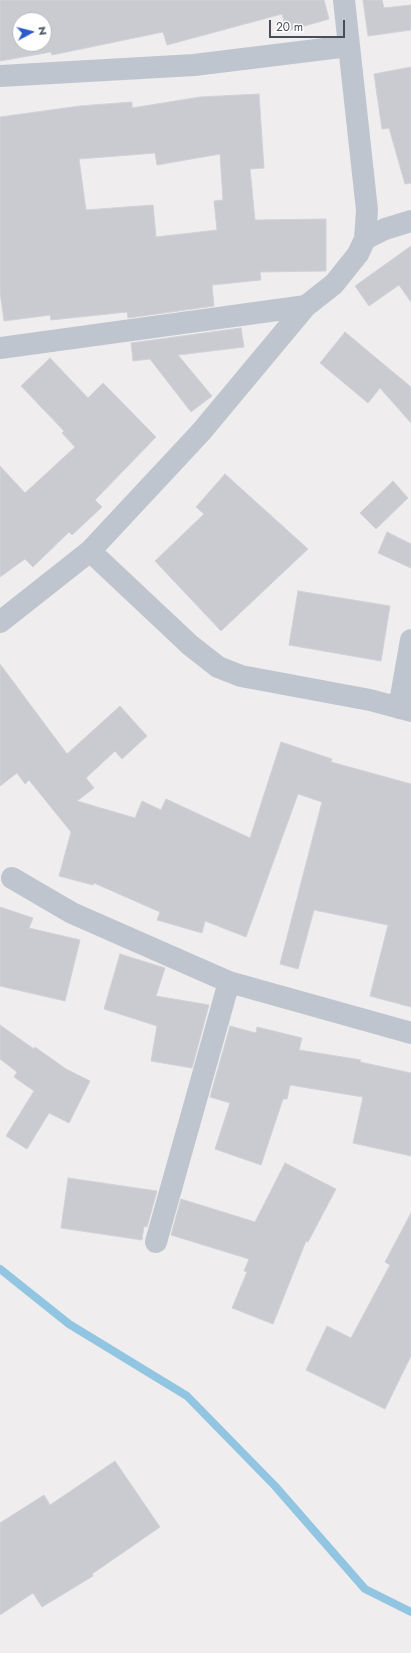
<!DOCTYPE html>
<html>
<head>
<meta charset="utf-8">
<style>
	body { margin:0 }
	#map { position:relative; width:411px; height:1653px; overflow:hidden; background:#efeded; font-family:Jost,sans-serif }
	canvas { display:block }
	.north { position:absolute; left:12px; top:12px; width:40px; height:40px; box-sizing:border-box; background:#fff; border:1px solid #b5b8bc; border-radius:50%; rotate:83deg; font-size:11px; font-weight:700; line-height:16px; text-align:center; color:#474e58 }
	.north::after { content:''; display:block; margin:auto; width:14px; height:18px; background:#2b5acb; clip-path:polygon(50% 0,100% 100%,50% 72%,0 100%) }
	.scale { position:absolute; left:269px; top:20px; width:76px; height:18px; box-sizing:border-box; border:2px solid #474e58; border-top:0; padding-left:5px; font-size:12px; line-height:14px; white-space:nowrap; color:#474e58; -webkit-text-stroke:3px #fff; paint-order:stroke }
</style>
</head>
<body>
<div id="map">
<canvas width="411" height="1653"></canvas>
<div class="north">N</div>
<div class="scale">20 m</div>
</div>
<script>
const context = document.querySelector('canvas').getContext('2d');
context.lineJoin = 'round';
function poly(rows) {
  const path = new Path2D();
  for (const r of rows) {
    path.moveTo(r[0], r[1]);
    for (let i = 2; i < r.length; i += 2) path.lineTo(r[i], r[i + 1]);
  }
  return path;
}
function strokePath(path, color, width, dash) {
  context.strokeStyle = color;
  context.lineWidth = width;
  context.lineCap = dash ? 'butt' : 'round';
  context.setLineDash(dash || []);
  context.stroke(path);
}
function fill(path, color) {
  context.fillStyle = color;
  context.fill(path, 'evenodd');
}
const stream = poly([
	[0,1269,69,1324,187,1396,275,1486,365,1589,411,1612]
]);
const building = poly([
	[0,0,324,0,329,19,287,31,282,14,167,45,163,32,52,55,51,52,0,61,0,0],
	[20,20,44,20,44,44,20,44,20,20],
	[363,0,382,0,384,8,411,5,411,30,368,36,363,0],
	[411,67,411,183,405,184,389,128,382,129,374,74,411,67],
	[259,94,264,168,250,169,255,220,326,219,326,271,260,272,261,280,212,285,214,306,128,318,127,312,51,320,50,315,4,321,0,292,0,117,80,106,132,102,132,108,200,97,259,94],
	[155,153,157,165,220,154,223,200,214,201,217,230,156,237,153,205,86,210,79,159,155,153],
	[411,246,411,302,399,285,369,306,355,286,411,246],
	[241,328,244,347,178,355,212,396,191,412,150,359,133,361,131,343,241,328],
	[345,332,411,387,411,423,380,388,368,403,320,363,345,332],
	[50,358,88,398,103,383,156,437,95,500,102,507,72,535,69,532,33,567,25,559,0,577,0,466,25,493,75,447,62,433,64,431,21,386,50,358],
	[225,474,308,549,221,631,155,561,204,514,196,507,225,474],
	[393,481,408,498,376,529,360,513,393,481],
	[387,532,411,544,411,568,378,553,387,532],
	[298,591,390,606,381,661,289,645,298,591],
	[0,664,67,754,120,706,147,736,122,759,115,751,86,778,94,788,77,801,135,818,142,801,161,810,166,799,250,838,281,742,332,759,331,762,411,784,411,1007,370,996,388,925,314,910,298,969,280,964,322,802,298,794,246,937,205,921,202,933,157,920,160,912,94,883,93,885,59,876,71,832,29,780,25,784,17,773,0,786,0,664],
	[0,907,33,918,29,928,80,940,65,1001,0,986,0,907],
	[120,954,165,968,156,996,209,1005,192,1068,151,1061,157,1026,104,1009,120,954],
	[0,1025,34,1049,35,1047,66,1069,90,1081,69,1123,49,1113,27,1149,6,1136,34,1091,14,1077,17,1072,0,1059,0,1025],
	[230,1026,256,1033,257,1027,302,1038,299,1050,361,1060,360,1062,411,1073,411,1156,353,1143,363,1097,290,1085,287,1099,283,1099,261,1165,215,1149,230,1103,210,1097,230,1026],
	[285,1163,336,1189,308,1242,306,1241,273,1324,232,1308,247,1272,244,1271,249,1259,171,1235,181,1199,255,1222,285,1163],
	[68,1178,157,1191,147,1227,144,1226,142,1240,61,1228,68,1178],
	[411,1213,411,1356,385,1409,306,1370,327,1326,351,1338,390,1265,385,1262,411,1213],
	[115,1461,160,1527,92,1574,93,1576,42,1607,33,1593,0,1615,0,1523,44,1495,50,1505,115,1461]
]);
const minor = poly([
	[0,76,194,65,349,46],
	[365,239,385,229,411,221],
	[0,348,306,306],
	[90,551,190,645,218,667,241,676,370,700,411,711],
	[0,622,90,551,201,432,306,306,334,284,358,254,365,239,367,210,344,0],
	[399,708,411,640],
	[12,878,72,913,229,982,411,1033],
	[156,1242,229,982]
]);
strokePath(stream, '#91c5e2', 8);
fill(building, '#cacbd1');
strokePath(building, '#d1d2d8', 1);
strokePath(minor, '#bfc5ce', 22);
</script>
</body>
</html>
